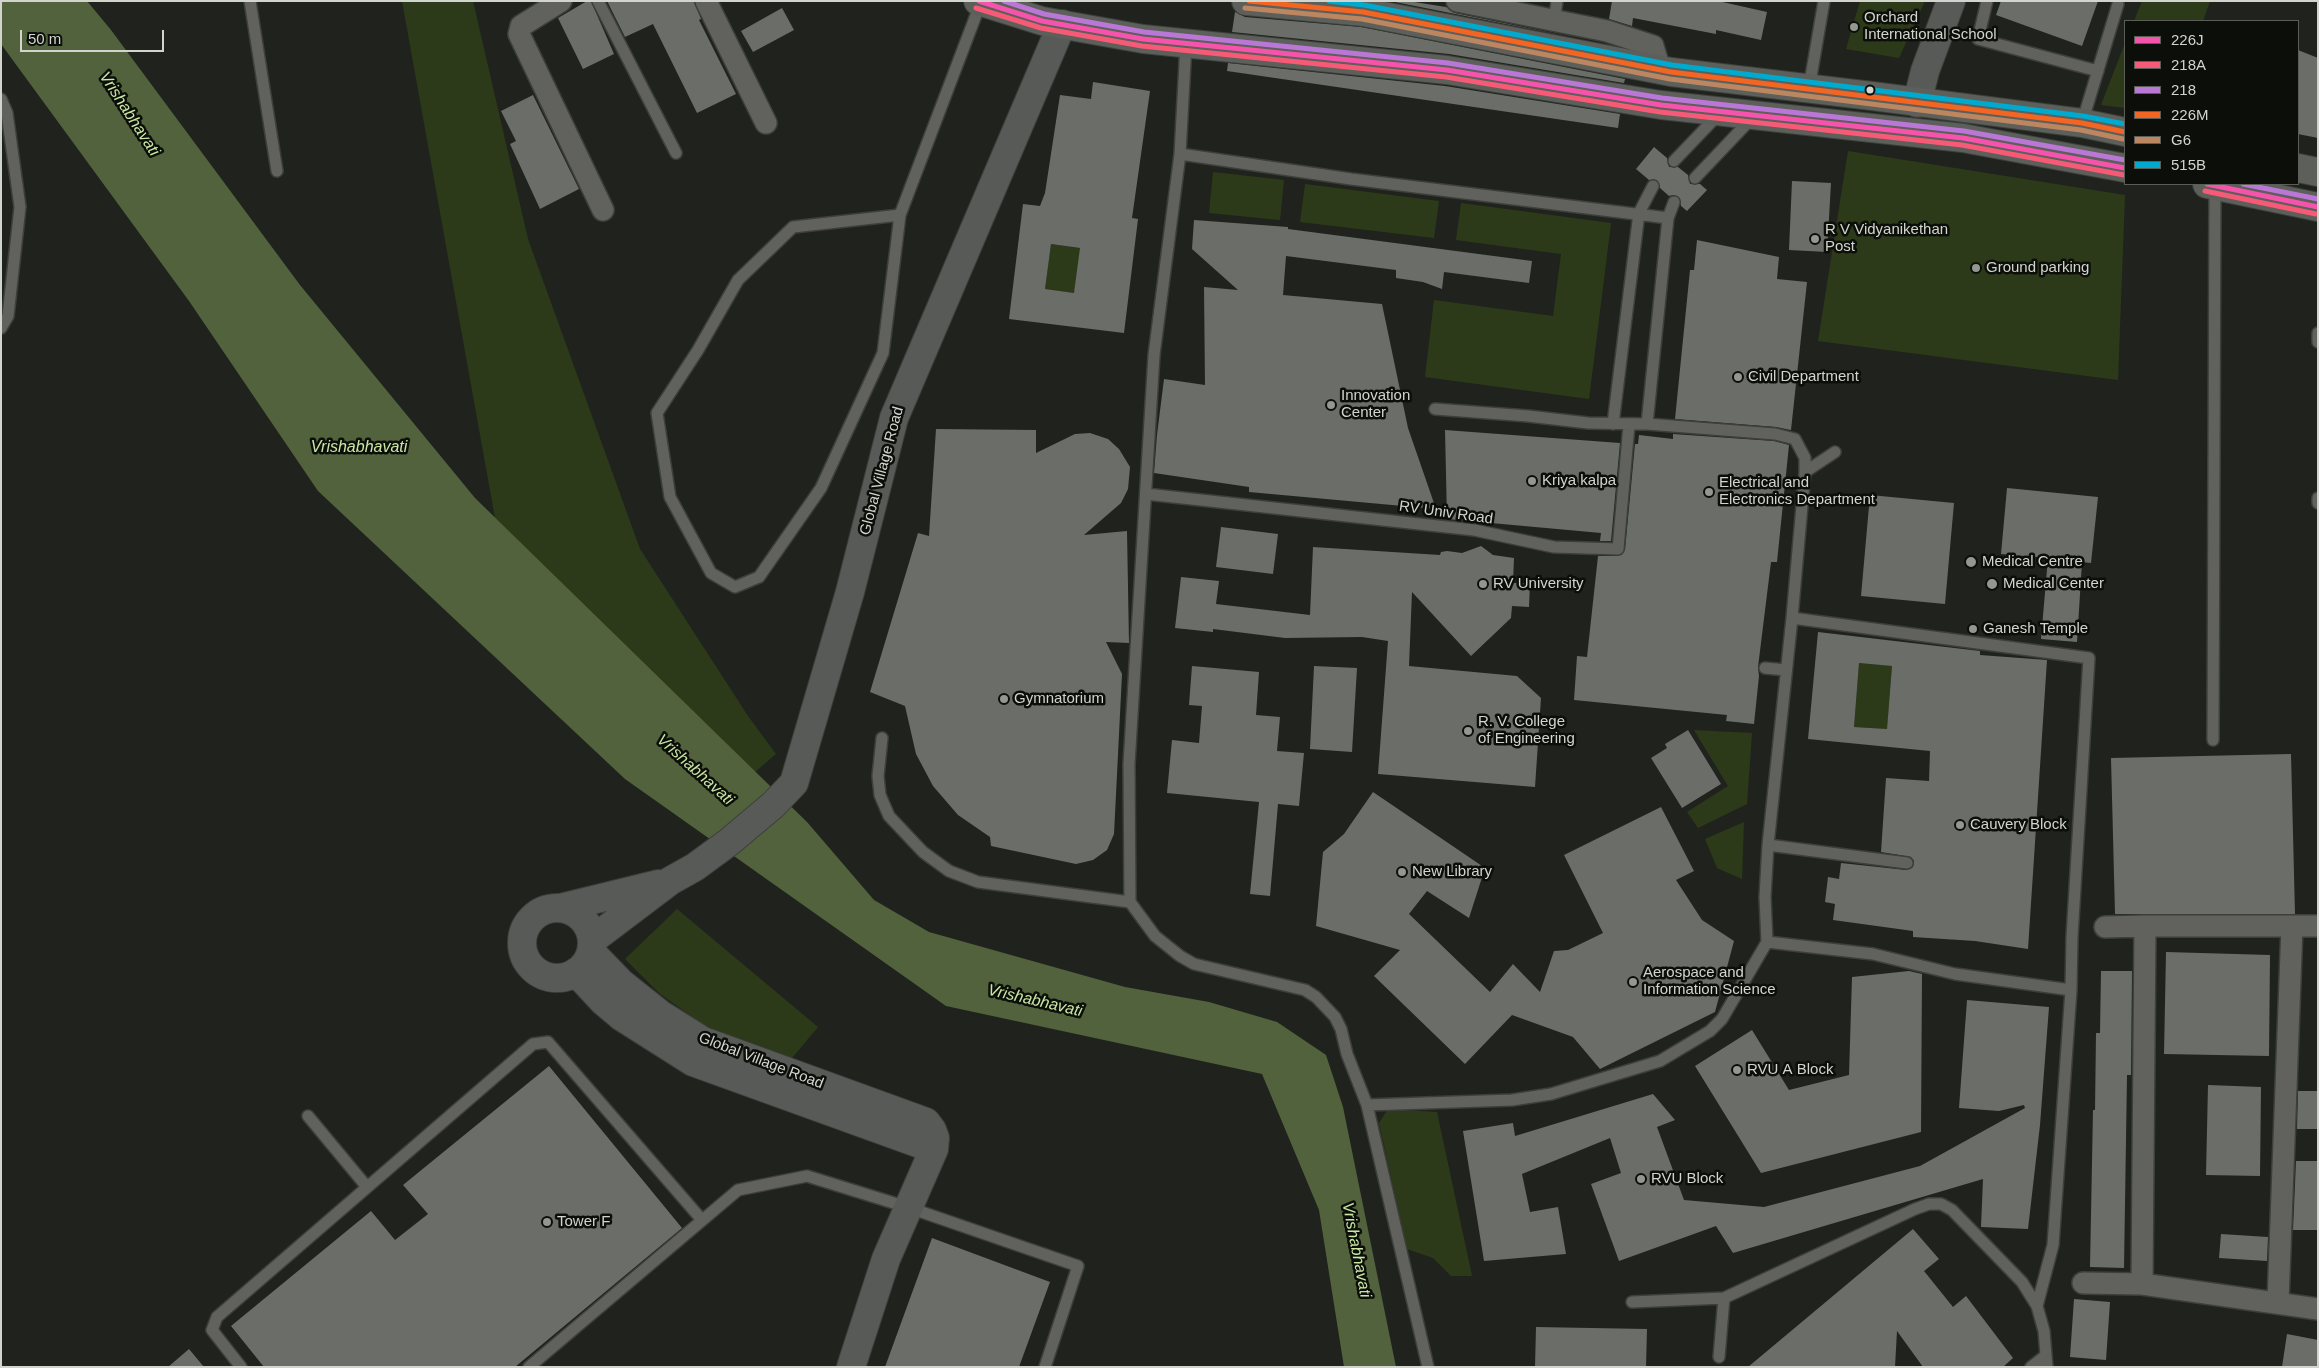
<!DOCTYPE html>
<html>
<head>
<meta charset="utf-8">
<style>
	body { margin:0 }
	#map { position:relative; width:2319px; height:1368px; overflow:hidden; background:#20231d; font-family:Helvetica,sans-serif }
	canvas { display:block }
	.frame { position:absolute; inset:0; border:2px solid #d1d5cd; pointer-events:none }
	.legend { position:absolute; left:2124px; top:20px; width:175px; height:165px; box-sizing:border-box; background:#0b0e09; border:1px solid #5a5e57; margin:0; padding:6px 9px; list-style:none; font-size:15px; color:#d1d5cd }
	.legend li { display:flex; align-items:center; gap:10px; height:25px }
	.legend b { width:25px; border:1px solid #5a5e57 }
	.scale { position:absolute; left:20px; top:30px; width:144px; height:22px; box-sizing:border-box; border:2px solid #d1d5cd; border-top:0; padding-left:6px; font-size:15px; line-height:18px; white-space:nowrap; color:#d1d5cd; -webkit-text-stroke:4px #0b0e09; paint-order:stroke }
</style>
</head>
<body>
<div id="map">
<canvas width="2319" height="1368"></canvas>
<div class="frame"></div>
<ul class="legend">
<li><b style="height:6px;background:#f653ac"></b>226J</li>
<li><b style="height:6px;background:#f75a77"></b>218A</li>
<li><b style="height:6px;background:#ba77d6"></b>218</li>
<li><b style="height:6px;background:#f26522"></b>226M</li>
<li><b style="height:6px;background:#bb8660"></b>G6</li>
<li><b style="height:6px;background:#00a9ce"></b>515B</li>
</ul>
<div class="scale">50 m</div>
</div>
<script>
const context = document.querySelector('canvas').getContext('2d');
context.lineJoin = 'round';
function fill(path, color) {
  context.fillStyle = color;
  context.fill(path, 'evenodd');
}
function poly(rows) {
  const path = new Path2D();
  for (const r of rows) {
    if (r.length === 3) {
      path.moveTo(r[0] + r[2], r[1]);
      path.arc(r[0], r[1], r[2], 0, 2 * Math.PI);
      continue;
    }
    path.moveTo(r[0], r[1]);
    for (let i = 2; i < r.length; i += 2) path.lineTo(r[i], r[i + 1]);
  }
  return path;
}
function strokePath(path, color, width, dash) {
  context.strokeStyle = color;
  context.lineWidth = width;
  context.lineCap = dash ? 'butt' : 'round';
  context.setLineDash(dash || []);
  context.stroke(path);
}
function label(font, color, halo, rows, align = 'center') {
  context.font = font + ' Helvetica,sans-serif';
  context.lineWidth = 5;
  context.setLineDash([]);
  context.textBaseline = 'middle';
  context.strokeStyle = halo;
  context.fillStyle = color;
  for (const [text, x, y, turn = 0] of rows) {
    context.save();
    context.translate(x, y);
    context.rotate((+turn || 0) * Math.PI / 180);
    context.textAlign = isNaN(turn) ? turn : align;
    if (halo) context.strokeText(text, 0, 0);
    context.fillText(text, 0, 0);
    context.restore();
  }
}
const green = poly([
	[402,1,473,1,528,239,640,549,748,716,776,754,755,772,495,518],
	[1860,1,1925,1,1899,58,1846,49],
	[2142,1,2210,1,2203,21,2134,21],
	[2125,43,2125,108,2101,105],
	[1848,151,2125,195,2118,380,1818,341],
	[1213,172,1284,180,1280,220,1209,213],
	[1305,184,1439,201,1434,238,1300,222],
	[1461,203,1611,223,1589,399,1425,377,1434,300,1553,316,1561,254,1456,240],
	[1051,244,1098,251,1074,293,1045,289],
	[1859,663,1892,666,1887,729,1854,727],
	[1694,730,1752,733,1747,804,1698,828,1687,812,1728,786],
	[1744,822,1742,879,1717,868,1705,839],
	[677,909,818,1027,792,1058,768,1052,722,1034,700,1022,660,994,625,959],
	[1388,1109,1437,1112,1472,1276,1451,1276,1433,1258,1407,1249,1379,1123]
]);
const water = poly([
	[1,1,87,1,111,30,300,285,475,498,807,822,874,900,929,932,1125,987,1209,1002,1277,1022,1326,1055,1343,1107,1396,1367,1344,1367,1319,1210,1262,1074,946,1006,625,779,318,491,189,301,1,44]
]);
const building = poly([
	[587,1,591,1,614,54,583,69,558,18],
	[607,1,694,1,701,19,699,20,736,94,697,113,653,24,625,37],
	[1390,1,1408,1,1446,7,1455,13,1581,39],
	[1612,1,1718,1,1767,12,1761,40,1716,30,1716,34,1633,18,1632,26,1609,19],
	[2001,1,2098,1,2082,46,1996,15],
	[782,8,794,30,753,52,741,31],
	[1235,12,1245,17,1361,27,1625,79,1624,83,1449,54,1232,32],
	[2298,50,2318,58,2318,138,2298,134],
	[1228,63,1445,86,1620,114,1618,128,1227,71],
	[1093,82,1150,91,1132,218,1138,219,1124,333,1009,319,1023,204,1040,206,1045,193,1060,95,1091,99],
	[1051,244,1080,248,1074,293,1045,289],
	[533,95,579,189,540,209,510,144,516,141,501,111],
	[1654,147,1667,158,1669,167,1678,167,1688,175,1690,184,1700,184,1707,190,1687,211,1681,206,1679,197,1673,195,1669,196,1660,188,1657,180,1649,180,1636,169],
	[1792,181,1831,183,1827,252,1789,250],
	[1194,220,1288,227,1288,229,1532,261,1529,283,1444,272,1442,289,1423,282,1396,278,1396,270,1286,256,1283,295,1382,304,1408,428,1436,509,1249,492,1249,487,1154,473,1157,435,1164,379,1205,385,1204,287,1238,290,1192,249],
	[1697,240,1779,257,1777,279,1807,282,1791,430,1776,427,1675,419,1690,270,1694,270],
	[936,429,1036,430,1036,453,1075,434,1090,433,1108,439,1119,449,1130,467,1128,489,1121,503,1084,535,1127,531,1129,643,1106,642,1122,674,1114,834,1107,850,1093,860,1076,864,991,846,990,837,958,815,933,786,916,754,905,706,870,692,918,533,929,536],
	[1445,430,1620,443,1611,541,1600,541,1601,533,1447,519],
	[1673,434,1774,441,1789,445,1777,562,1771,562,1758,667,1759,676,1754,724,1726,721,1727,715,1574,700,1577,656,1587,657,1598,556,1618,556,1625,550,1635,444,1638,444,1639,435,1673,439],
	[2007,488,2098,497,2091,563,2082,562,2077,642,2041,639,2048,558,2001,554],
	[1870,495,1954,503,1945,604,1861,596],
	[1221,527,1278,534,1273,574,1216,567],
	[1481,546,1493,555,1514,558,1513,583,1530,583,1529,607,1512,606,1511,618,1471,656,1412,592,1409,666,1517,676,1541,698,1535,787,1378,774,1388,641,1362,637,1285,638,1213,629,1213,632,1175,628,1181,577,1219,581,1216,604,1310,615,1313,547,1440,555,1441,552,1447,551,1462,553],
	[1818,632,1980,651,1980,655,2047,660,2028,949,1975,941,1913,937,1913,931,1833,920,1835,904,1825,902,1828,877,1839,879,1841,863,1906,870,1913,867,1914,861,1911,857,1881,852,1886,778,1929,781,1930,751,1808,739],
	[1859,663,1892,666,1887,729,1854,727],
	[1192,666,1259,672,1256,715,1280,717,1277,751,1304,753,1299,806,1278,804,1270,896,1250,894,1259,802,1167,793,1172,740,1199,743,1202,706,1189,705],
	[1314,666,1357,668,1352,752,1310,749],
	[1688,730,1721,784,1682,808,1651,758,1667,748,1665,744],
	[2291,754,2295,914,2115,914,2111,758],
	[1373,792,1485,868,1469,918,1427,891,1409,914,1490,992,1513,964,1540,992,1554,951,1568,950,1603,933,1564,855,1661,807,1694,871,1676,880,1702,920,1734,941,1715,1012,1600,1069,1573,1037,1512,1015,1465,1064,1374,976,1400,950,1316,926,1323,852,1344,834],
	[2166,952,2270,955,2269,1056,2164,1054],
	[1909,971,1922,974,1921,1132,1761,1173,1695,1066,1752,1030,1789,1090,1849,1075,1852,977],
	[2101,971,2132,971,2131,1075,2127,1075,2124,1268,2090,1267,2093,1110,2095,1110,2096,1033,2100,1033],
	[1967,1000,2049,1007,2040,1125,2028,1229,1981,1227,1983,1179,1733,1253,1716,1226,1619,1261,1591,1184,1621,1173,1610,1138,1522,1174,1530,1212,1558,1207,1566,1254,1484,1261,1463,1131,1513,1123,1515,1136,1653,1094,1675,1120,1657,1127,1684,1200,1764,1207,1920,1166,2025,1108,2024,1105,1999,1111,1959,1108],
	[549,1066,682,1228,515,1367,264,1367,231,1326,371,1211,395,1240,428,1214,403,1185],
	[2208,1085,2261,1087,2260,1176,2206,1175],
	[2298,1091,2318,1091,2318,1129,2297,1129],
	[2296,1161,2318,1161,2318,1230,2293,1230],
	[1913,1229,1939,1259,1924,1271,1953,1307,1966,1296,2013,1358,2003,1367,1923,1367,1897,1331,1895,1367,1748,1367],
	[2221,1234,2268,1237,2267,1261,2219,1258],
	[932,1238,1050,1282,1019,1367,885,1367],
	[2074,1299,2110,1302,2106,1360,2070,1357],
	[1536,1327,1647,1329,1646,1367,1535,1367],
	[2287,1334,2318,1340,2318,1367,2282,1367],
	[189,1349,204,1367,168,1367]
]);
const lane = poly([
	[250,1,277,171],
	[598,1,676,153],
	[1987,1,1978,39,2098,71],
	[1554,22,1557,1],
	[1186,44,1180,154,1154,355,1129,764,1130,902,1155,936,1180,956,1194,964,1305,990,1316,997,1335,1017,1341,1029,1347,1054,1367,1105,1428,1367],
	[1809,88,1824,1],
	[1,99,7,113,20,207,8,316,1,328],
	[2082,123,2118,4],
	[1180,154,1351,179,1668,218],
	[1674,161,1719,114],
	[1695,178,1753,117],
	[900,215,793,227,738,280,698,350,657,413,670,497,711,573,735,587,759,577,821,488,883,353,900,215,981,2],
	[2318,333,2318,342],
	[1613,424,1639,213,1653,186],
	[1647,424,1668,218,1674,202],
	[1805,472,1835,452],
	[1146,494,1474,530,1554,547,1618,549,1629,425],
	[2318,498,2318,503],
	[1765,668,1786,670],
	[882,738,878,776,880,795,889,816,923,852,949,871,978,882,1130,902],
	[2213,740,2215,185],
	[1768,845,1907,863],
	[1767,942,1873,954,1955,974,2071,990,2072,937,2089,658,1792,618],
	[1367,1105,1512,1100,1551,1094,1660,1061,1710,1031,1722,1019,1767,942,1765,897,1768,845,1792,618,1805,472,1805,458,1795,439,1775,434,1647,424,1588,423,1528,416,1435,409],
	[308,1116,367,1187],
	[1632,1302,1724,1298,1915,1209,1929,1204,1941,1204,1952,1210,2022,1282,2037,1306,2044,1331,2047,1367],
	[2037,1306,2053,1245,2071,990],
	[1719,1357,1724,1298],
	[241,1367,212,1330,217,1317,533,1044,548,1042,702,1220],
	[529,1367,738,1190,807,1176,910,1208,1078,1266,1045,1367],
	[2031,1367,2045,1356]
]);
const street = poly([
	[561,1,521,26,519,34,603,210],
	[706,1,766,123],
	[1457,1,1607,31,1653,46,1660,70],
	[2318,926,2145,926,2142,1284,2318,1309],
	[2105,927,2145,926],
	[2083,1283,2142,1284],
	[2278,1302,2292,926]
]);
const secondary = poly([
	[1917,103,1925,71,1951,1],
	[560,908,658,884],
	[557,943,35],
	[592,940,670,881,695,867,729,842,773,805,794,783,850,592,894,418,1062,24],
	[591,952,621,983,660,1014,703,1041,926,1122,932,1130,935,1138,934,1149,886,1259,851,1367],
	[576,972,603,1001,622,1017,693,1062,934,1149]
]);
const highway = poly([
	[978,1,1042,21,1143,39,1447,70,1661,105,1963,138,2125,168],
	[1246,1,1363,12,1671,72,1872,96,2082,123,2125,132],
	[2298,168,2318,172],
	[2207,184,2318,207]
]);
const bus1 = poly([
	[979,1,1042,21,1143,39,1447,70,1661,105,1963,138,2125,168],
	[2207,184,2318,207]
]);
const bus2 = poly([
	[976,8,1041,28,1142,46,1446,77,1660,112,1962,145,2124,175],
	[2205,191,2316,214]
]);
const bus3 = poly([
	[1004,1,1044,14,1144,32,1448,63,1662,98,1964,131,2125,160],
	[2243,184,2318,199]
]);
const bus4 = poly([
	[1249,1,1363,12,1671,72,2082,123,2125,132]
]);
const bus5 = poly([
	[1245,8,1362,19,1670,79,2081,130,2123,139]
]);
const bus6 = poly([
	[1329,1,1364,5,1672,65,2083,116,2125,124]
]);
const markers = [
	[1854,27,5,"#93978f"],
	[1870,90,4.5,"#d1d5cd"],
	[1815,239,5,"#93978f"],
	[1976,268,5,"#93978f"],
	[1738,377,5,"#93978f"],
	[1331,405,5,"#93978f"],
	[1532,481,5,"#93978f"],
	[1709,492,5,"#93978f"],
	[1971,562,6,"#93978f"],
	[1483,584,5,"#93978f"],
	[1992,584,6,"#93978f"],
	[1973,629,5,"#93978f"],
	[1004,699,5,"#93978f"],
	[1468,731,5,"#93978f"],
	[1960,825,5,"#93978f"],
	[1402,872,5,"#93978f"],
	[1633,982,5,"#93978f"],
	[1737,1070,5,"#93978f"],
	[1641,1179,5,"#93978f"],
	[547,1222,5,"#93978f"]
];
const poiNames = [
	["Orchard",1864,18],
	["International School",1864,35],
	["R V Vidyanikethan",1825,230],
	["Post",1825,247],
	["Ground parking",1986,268],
	["Civil Department",1748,377],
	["Innovation",1341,396],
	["Center",1341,413],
	["Kriya kalpa",1542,481],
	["Electrical and",1719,483],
	["Electronics Department",1719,500],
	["Medical Centre",1982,562],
	["RV University",1493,584],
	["Medical Center",2003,584],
	["Ganesh Temple",1983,629],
	["Gymnatorium",1014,699],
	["R. V. College",1478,722],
	["of Engineering",1478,739],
	["Cauvery Block",1970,825],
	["New Library",1412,872],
	["Aerospace and",1643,973],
	["Information Science",1643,990],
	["RVU A Block",1747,1070],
	["RVU Block",1651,1179],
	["Tower F",557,1222]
];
const streetNames = [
	["Global Village Road",882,471,-75],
	["RV Univ Road",1446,513,8],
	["Global Village Road",761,1061,21]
];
const waterNames = [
	["Vrishabhavati",129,114,57],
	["Vrishabhavati",359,448],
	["Vrishabhavati",695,770,42],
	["Vrishabhavati",1035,1001,13],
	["Vrishabhavati",1356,1250,79]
];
fill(green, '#2d3a19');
fill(water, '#52623d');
fill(building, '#6b6e68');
strokePath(lane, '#3c3f3a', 14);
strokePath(street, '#3c3f3a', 24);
strokePath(secondary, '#3c3f3a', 30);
strokePath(highway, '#3c3f3a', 30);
strokePath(lane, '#61625e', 11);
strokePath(street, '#61625e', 21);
strokePath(secondary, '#585a57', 28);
strokePath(highway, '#5c5f5a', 28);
strokePath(bus1, '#f653ac', 5);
strokePath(bus2, '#f75a77', 5);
strokePath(bus3, '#ba77d6', 5);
strokePath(bus4, '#f26522', 5);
strokePath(bus5, '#bb8660', 5);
strokePath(bus6, '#00a9ce', 5);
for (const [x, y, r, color] of markers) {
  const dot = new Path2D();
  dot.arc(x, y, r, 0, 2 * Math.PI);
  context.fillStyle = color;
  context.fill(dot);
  strokePath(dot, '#0b0e09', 2);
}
label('15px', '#d1d5cd', '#0b0e09', poiNames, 'left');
label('15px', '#d1d5cd', '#0b0e09', streetNames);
label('italic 16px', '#cae7a4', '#0b0e09', waterNames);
</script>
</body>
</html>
